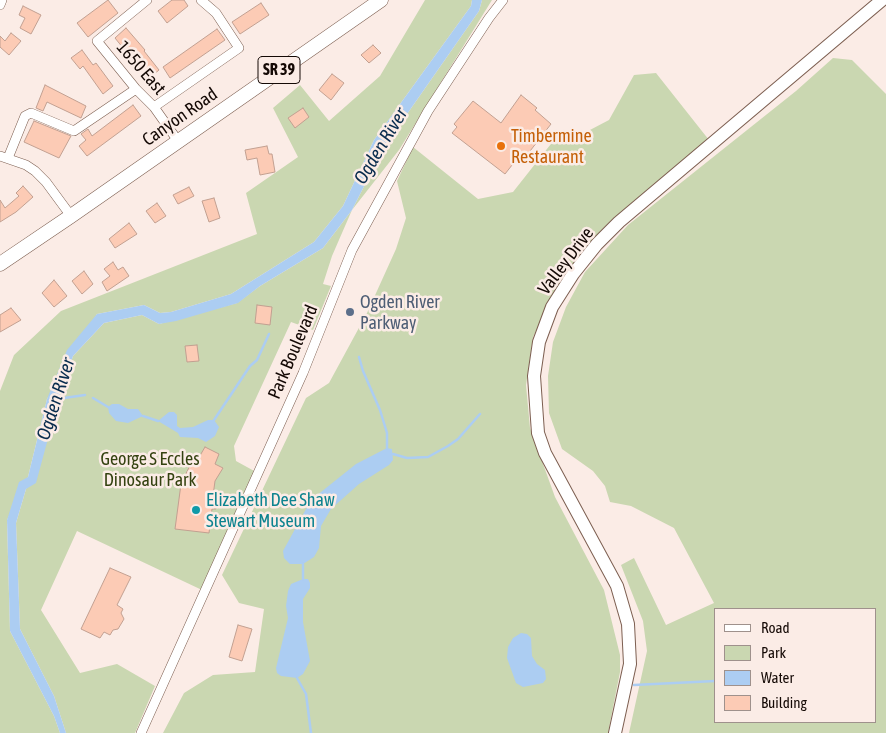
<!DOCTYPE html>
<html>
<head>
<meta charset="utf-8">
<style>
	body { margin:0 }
	#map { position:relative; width:886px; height:733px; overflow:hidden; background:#fbece6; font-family:"Asap Condensed",sans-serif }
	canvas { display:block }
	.legend { position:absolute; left:714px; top:608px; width:162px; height:115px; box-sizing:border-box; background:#fbece6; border:1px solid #9f918c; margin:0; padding:6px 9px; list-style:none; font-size:15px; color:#140905 }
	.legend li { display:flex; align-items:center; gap:10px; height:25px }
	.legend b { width:25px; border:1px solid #9f918c }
</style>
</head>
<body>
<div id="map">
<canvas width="886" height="733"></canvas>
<ul class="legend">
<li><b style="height:6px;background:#fff"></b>Road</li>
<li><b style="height:14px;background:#cad7b1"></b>Park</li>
<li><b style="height:14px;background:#accdf2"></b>Water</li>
<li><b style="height:14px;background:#fccbb5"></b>Building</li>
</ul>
</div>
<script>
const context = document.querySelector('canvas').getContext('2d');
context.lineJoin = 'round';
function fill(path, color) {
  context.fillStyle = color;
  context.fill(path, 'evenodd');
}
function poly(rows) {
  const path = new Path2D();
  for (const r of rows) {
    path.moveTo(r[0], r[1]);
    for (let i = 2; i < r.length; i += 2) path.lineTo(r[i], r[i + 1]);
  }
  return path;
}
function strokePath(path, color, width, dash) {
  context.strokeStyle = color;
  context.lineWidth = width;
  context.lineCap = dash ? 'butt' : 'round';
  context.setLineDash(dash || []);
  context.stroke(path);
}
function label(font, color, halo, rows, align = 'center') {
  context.font = font + ' "Asap Condensed",sans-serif';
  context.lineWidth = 5;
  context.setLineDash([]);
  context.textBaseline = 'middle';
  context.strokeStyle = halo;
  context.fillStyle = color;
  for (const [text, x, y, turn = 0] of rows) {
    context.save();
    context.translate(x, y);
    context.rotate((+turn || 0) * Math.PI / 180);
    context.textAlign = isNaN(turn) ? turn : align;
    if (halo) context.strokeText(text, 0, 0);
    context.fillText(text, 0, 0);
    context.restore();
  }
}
const green = poly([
	[425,0,472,0,471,6,374,140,343,206,314,242,231,294,171,312,160,313,144,305,97,314,47,399,28,477,7,520,10,631,54,716,60,733,0,733,0,391,14,355,61,311,257,234,246,193,298,157,273,108,300,85,329,121,380,76],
	[482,0,492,0,399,150,352,210,332,256,323,284,331,286,313,330,291,322,234,446,236,461,256,472,202,590,77,531,41,610,80,673,117,664,155,686,135,733,66,733,54,696,20,629,16,523,26,489,73,356,104,323,142,315,159,324,237,303,260,286,323,248,352,210,384,147,479,11],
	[833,58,852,60,886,94,886,733,629,733,647,651,643,621,621,565,634,558,666,625,714,603,674,528,631,506,610,502,605,486,593,471,562,449,549,413,548,376,553,342,566,307,585,272,628,225,796,91],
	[715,609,875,609,875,722,715,722],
	[656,73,709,140,593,238,571,267,554,294,533,337,526,385,530,428,555,497,604,590,620,655,620,672,608,733,163,733,184,693,213,675,255,672,264,609,239,603,222,575,306,398,329,383,367,313,396,249,406,218,397,181,413,147,478,199,513,192,558,135,567,142,609,120,634,75]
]);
const water = poly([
	[472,0,482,0,479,11,384,147,352,210,323,248,260,286,238,303,176,321,159,324,142,315,104,323,73,356,59,398,36,483,26,489,16,523,20,629,54,696,66,733,60,733,54,716,10,631,7,520,19,482,28,477,47,399,67,350,97,314,144,305,160,313,171,312,231,294,314,242,343,206,374,140,471,6],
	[112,404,119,404,128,409,138,409,143,416,128,423,116,421,109,413,108,407],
	[169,412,174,412,177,415,177,426,180,428,193,427,208,420,214,420,219,427,215,436,206,442,198,438,180,437,178,433,158,421],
	[387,448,392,449,393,460,389,465,359,484,331,509,321,526,319,548,314,557,303,564,290,564,284,558,283,551,311,500,356,464],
	[303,579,308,579,310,583,310,588,303,599,303,622,310,661,303,674,297,678,281,676,277,673,276,668,288,618,286,606,288,591,291,584],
	[521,633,527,634,531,638,532,656,537,664,545,670,546,679,543,683,523,687,516,683,507,658,508,647,513,638]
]);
const stream = poly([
	[359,357,363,371,380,410,387,433,387,448],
	[93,398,108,407],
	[57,399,85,395],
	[143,416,158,421],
	[214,420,250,366,257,360,269,334],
	[393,454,407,458,428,457,448,446,458,439,480,414],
	[303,579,303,564],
	[297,678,306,694,311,733],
	[634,685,715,681]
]);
const building = poly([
	[108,0,118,13,88,37,77,23,108,0],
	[172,0,184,0,188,6,167,23,158,11,172,0],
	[261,3,269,15,240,34,232,22,261,3],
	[23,6,41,15,31,34,20,28,25,18,19,15,23,6],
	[126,28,145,50,144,51,159,70,148,79,115,38,126,28],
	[217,29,225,40,170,78,163,67,217,29],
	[11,33,21,41,9,55,0,47,0,36,5,41,11,33],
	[373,45,381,53,369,63,361,55,373,45],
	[82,50,93,65,96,63,113,86,103,94,83,66,80,69,71,58,82,50],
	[332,74,344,83,331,100,319,90,332,74],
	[45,85,86,106,81,118,47,102,43,111,36,108,45,85],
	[521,95,537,108,535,110,551,124,520,164,516,160,505,174,452,133,457,127,454,124,473,101,501,123,521,95],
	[133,105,141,116,87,156,79,146,86,140,81,134,88,129,92,136,133,105],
	[303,108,309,117,295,128,288,118,303,108],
	[34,121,71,136,59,158,24,142,34,121],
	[267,146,269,154,272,154,275,172,260,175,257,158,247,160,245,150,267,146],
	[23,186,33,197,16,212,0,222,0,200,5,208,19,196,16,193,23,186],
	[189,187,194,196,178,204,173,195,189,187],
	[214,198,220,218,209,222,202,201,214,198],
	[157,203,166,216,155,223,146,211,157,203],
	[129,223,137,234,115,248,109,239,129,223],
	[113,262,118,270,123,267,129,276,107,291,102,282,110,276,104,269,113,262],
	[84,271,93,284,82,294,72,281,84,271],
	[54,280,67,296,54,307,42,293,54,280],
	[257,305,272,307,270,325,255,323,257,305],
	[11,308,21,320,0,332,0,315,11,308],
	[197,345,199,361,187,362,185,346,197,345],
	[205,447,219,454,215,464,223,468,215,481,213,496,218,496,216,509,212,509,209,533,175,529,181,484,194,457,198,459,205,447],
	[110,568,131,577,117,605,123,609,121,613,124,619,118,629,113,630,110,635,104,632,100,638,81,629,110,568],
	[238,625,252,629,242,661,229,657,238,625]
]);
const street = poly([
	[147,0,97,41,136,89,154,107,178,141],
	[0,5,2,0],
	[154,107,239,48,216,13,201,0],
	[0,156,26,165,35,171,46,182,71,216],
	[8,158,25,116,31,113,74,131,136,89],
	[141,733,303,373,352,250,428,111,489,18,503,0]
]);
const secondary = poly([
	[615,733,630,664,628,624,617,586,545,453,538,433,534,376,539,342,552,307,573,274,597,244,619,222,882,0]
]);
const primary = poly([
	[0,264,71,216,381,0]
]);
const markers = [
	[501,146,5,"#e8710a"],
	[350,312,5,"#5c6f8a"],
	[196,510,5,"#0f9aa8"]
];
const shields = [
	[279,70,42]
];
const shieldNames = [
	["SR 39",279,70]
];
const streetNames = [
	["1650 East",141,68,49],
	["Canyon Road",180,117,-35],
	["Valley Drive",566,261,-53],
	["Park Boulevard",293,352,-67]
];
const foodNames = [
	["Timbermine",511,136],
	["Restaurant",511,157]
];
const serviceNames = [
	["Ogden River",360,302],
	["Parkway",360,323]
];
const parkNames = [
	["George S Eccles",150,459],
	["Dinosaur Park",150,480]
];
const cultureNames = [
	["Elizabeth Dee Shaw",206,500],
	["Stewart Museum",206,521]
];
const waterNames = [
	["Ogden River",381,146,-59],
	["Ogden River",56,399,-72]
];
fill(green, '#cad7b1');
fill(water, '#accdf2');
strokePath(stream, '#accdf2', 2.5);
fill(building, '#fccbb5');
strokePath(building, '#c2a091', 1);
strokePath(street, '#7c5e50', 10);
strokePath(secondary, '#7c5e50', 14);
strokePath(primary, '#7c5e50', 15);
strokePath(street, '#fff', 9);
strokePath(secondary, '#fff', 12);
strokePath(primary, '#fff', 14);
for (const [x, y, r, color] of markers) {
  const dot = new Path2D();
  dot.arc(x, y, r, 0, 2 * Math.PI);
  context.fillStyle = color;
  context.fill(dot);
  strokePath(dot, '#fbece6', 2);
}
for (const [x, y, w] of shields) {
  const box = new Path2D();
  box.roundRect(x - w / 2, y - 13.5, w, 27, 4);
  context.fillStyle = '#fbece6';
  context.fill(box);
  strokePath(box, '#140905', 1);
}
label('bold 16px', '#140905', null, shieldNames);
label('18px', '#140905', '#fbece6', streetNames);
label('18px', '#c56008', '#fbece6', foodNames, 'left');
label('18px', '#4e5e75', '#fbece6', serviceNames, 'left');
label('18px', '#344210', '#fbece6', parkNames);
label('18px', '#0d838f', '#fbece6', cultureNames, 'left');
label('italic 19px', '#092c4e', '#fbece6', waterNames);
</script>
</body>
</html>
